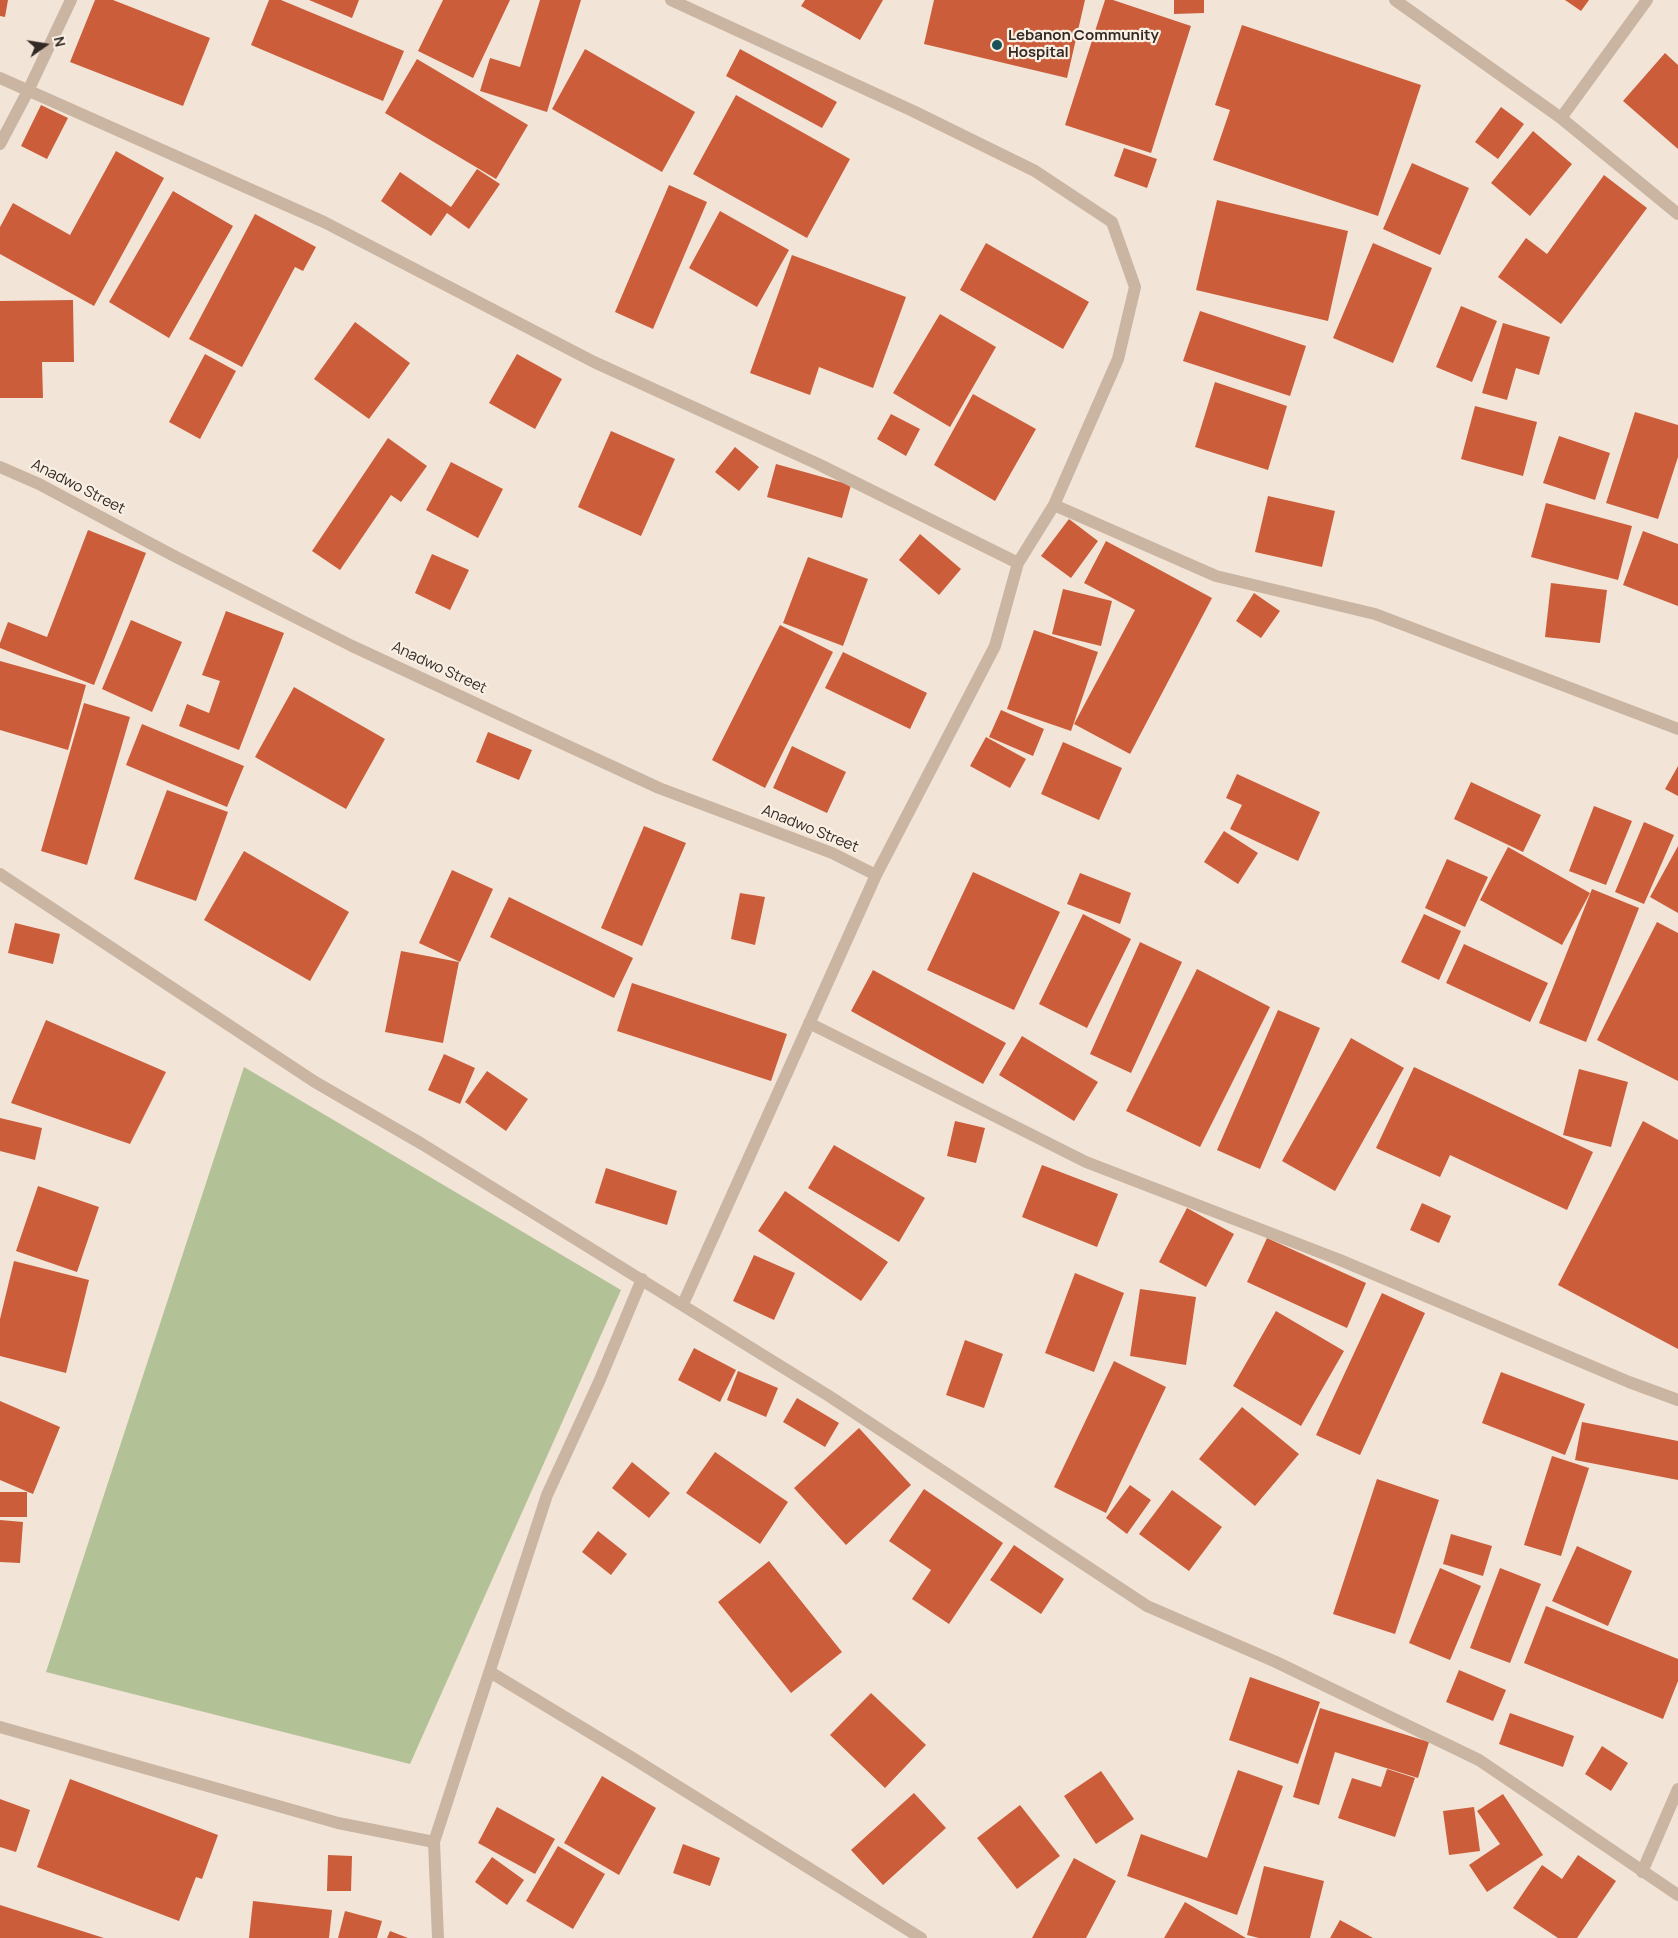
<!DOCTYPE html>
<html>
<head>
<meta charset="utf-8">
<style>
	body { margin:0 }
	#map { position:relative; width:1678px; height:1938px; overflow:hidden; background:#f2e5d7; font-family:Manrope,sans-serif }
	canvas { display:block }
	.north { position:absolute; left:20px; top:20px; width:50px; height:50px; -webkit-text-stroke:4px #faefe3; paint-order:stroke; rotate:77deg; font-size:14px; font-weight:700; line-height:20px; text-align:center; color:#342a25 }
	.north::after { content:''; display:block; margin:auto; width:18px; height:22px; background:#342a25; clip-path:polygon(50% 0,100% 100%,50% 72%,0 100%) }
</style>
</head>
<body>
<div id="map">
<canvas width="1678" height="1938"></canvas>
<div class="north">N</div>
</div>
<script>
const context = document.querySelector('canvas').getContext('2d');
context.lineJoin = 'round';
function fill(path, color) {
  context.fillStyle = color;
  context.fill(path, 'evenodd');
}
function poly(rows) {
  const path = new Path2D();
  for (const r of rows) {
    path.moveTo(r[0], r[1]);
    for (let i = 2; i < r.length; i += 2) path.lineTo(r[i], r[i + 1]);
  }
  return path;
}
function strokePath(path, color, width, dash) {
  context.strokeStyle = color;
  context.lineWidth = width;
  context.lineCap = dash ? 'butt' : 'round';
  context.setLineDash(dash || []);
  context.stroke(path);
}
function label(font, color, halo, rows, align = 'center') {
  context.font = font + ' Manrope,sans-serif';
  context.lineWidth = 4.5;
  context.setLineDash([]);
  context.textBaseline = 'middle';
  context.strokeStyle = halo;
  context.fillStyle = color;
  for (const [text, x, y, turn = 0] of rows) {
    context.save();
    context.translate(x, y);
    context.rotate((+turn || 0) * Math.PI / 180);
    context.textAlign = isNaN(turn) ? turn : align;
    if (halo) context.strokeText(text, 0, 0);
    context.fillText(text, 0, 0);
    context.restore();
  }
}
const green = poly([
	[244,1067,621,1290,410,1764,46,1672]
]);
const building = poly([
	[0,0,8,0,5,17,0,16],
	[95,0,113,0,210,38,183,106,70,62],
	[269,0,281,0,404,51,383,101,251,45],
	[309,0,359,0,352,18],
	[443,0,510,0,473,78,418,51],
	[540,0,581,0,547,112,480,91,490,58,520,67],
	[805,0,883,0,860,40,801,6],
	[934,0,1085,0,1067,78,924,44],
	[1105,0,1113,0,1191,26,1151,153,1065,125],
	[1174,0,1204,0,1204,13,1174,14],
	[1565,0,1589,0,1581,11],
	[1242,25,1421,85,1378,216,1213,160,1230,110,1215,105],
	[585,49,695,112,662,172,552,109],
	[740,49,837,102,822,128,726,76],
	[1665,53,1678,65,1678,149,1623,101],
	[417,59,528,125,496,179,385,113],
	[736,95,850,159,807,238,693,174],
	[41,105,68,118,47,159,21,146],
	[1501,107,1524,124,1498,159,1475,142],
	[1533,131,1572,164,1530,216,1491,183],
	[1124,148,1157,159,1147,188,1114,176],
	[116,151,164,178,94,306,0,254,0,227,13,203,70,235],
	[1412,163,1469,188,1440,255,1383,229],
	[477,169,500,184,469,229,447,213,431,236,381,201,400,172,451,207],
	[1604,175,1647,208,1561,324,1498,277,1526,238,1547,254],
	[669,185,707,202,653,329,615,312],
	[173,191,233,226,169,338,109,302],
	[1217,200,1348,231,1328,321,1196,290],
	[720,211,789,250,757,307,689,268],
	[255,214,316,247,303,271,295,267,242,367,189,339],
	[986,243,1089,302,1063,349,960,290],
	[1373,243,1432,268,1393,363,1333,338],
	[792,255,906,297,873,388,819,367,810,395,750,373],
	[73,300,74,362,42,362,43,398,0,398,0,301],
	[1461,306,1497,321,1472,382,1436,367],
	[1200,311,1306,346,1290,396,1183,361],
	[940,314,996,347,950,427,893,393],
	[355,322,410,363,369,419,314,379],
	[1503,323,1550,337,1539,375,1516,368,1507,400,1482,393],
	[205,354,236,371,200,439,169,422],
	[517,354,562,379,535,429,489,403],
	[1215,382,1287,406,1268,470,1195,447],
	[973,394,1036,429,995,501,934,465],
	[1475,406,1537,422,1523,476,1461,459],
	[1635,412,1678,425,1678,457,1658,519,1606,503],
	[891,414,920,429,906,456,877,439],
	[611,431,675,459,641,536,578,507],
	[1559,436,1610,453,1595,500,1543,483],
	[388,438,427,466,401,502,391,495,340,570,312,551],
	[735,447,759,467,739,491,715,472],
	[451,462,503,489,478,538,426,510],
	[776,464,851,485,842,518,767,497],
	[1268,496,1335,511,1322,567,1255,552],
	[1546,503,1632,526,1618,580,1531,557],
	[1069,519,1098,541,1071,578,1041,556],
	[88,530,146,553,94,685,0,648,0,643,8,622,47,637],
	[1643,531,1678,544,1678,606,1623,585],
	[920,534,961,569,939,595,899,560],
	[1106,541,1212,598,1130,754,1074,724,1135,610,1084,583],
	[432,554,469,570,450,610,415,593],
	[808,557,868,579,843,646,783,623],
	[1551,583,1607,590,1600,643,1545,637],
	[1063,589,1112,601,1101,646,1052,634],
	[1254,593,1280,611,1261,638,1236,621],
	[226,611,284,633,239,750,179,726,187,704,209,713,220,681,202,675],
	[131,620,182,642,152,712,102,689],
	[780,625,833,652,765,788,712,760],
	[1034,630,1098,652,1071,731,1007,709],
	[843,652,927,693,910,729,825,688],
	[0,661,86,685,68,750,0,730],
	[294,687,385,739,346,809,255,757],
	[84,703,130,717,87,865,41,851],
	[1001,710,1044,729,1033,756,989,737],
	[142,724,244,766,227,807,126,765],
	[488,732,532,750,519,780,476,762],
	[986,737,1026,759,1010,788,970,766],
	[1063,742,1122,768,1099,820,1041,794],
	[792,746,846,772,827,813,773,788],
	[1678,766,1678,796,1665,789],
	[1237,774,1320,812,1298,861,1230,829,1242,805,1226,798],
	[1471,782,1541,815,1523,852,1454,819],
	[167,790,228,812,196,901,134,879],
	[1594,806,1632,821,1606,885,1569,871],
	[1644,822,1674,835,1644,904,1615,892],
	[644,826,686,843,642,946,601,928],
	[1224,831,1258,853,1238,884,1204,862],
	[1678,846,1678,913,1650,897],
	[1508,847,1590,893,1562,945,1480,900],
	[244,851,349,912,310,981,204,920],
	[1447,859,1488,877,1465,927,1425,908],
	[452,870,493,889,460,962,419,943],
	[973,872,1060,912,1014,1010,927,970],
	[1080,873,1131,893,1120,924,1067,904],
	[1592,889,1639,908,1586,1042,1539,1023],
	[740,893,765,897,755,945,731,939],
	[509,897,633,958,614,998,490,937],
	[1083,914,1131,939,1087,1028,1039,1004],
	[1424,914,1461,931,1439,980,1401,962],
	[1657,922,1678,933,1678,1081,1597,1040],
	[15,923,60,934,53,964,8,953],
	[1140,942,1182,962,1131,1073,1090,1054],
	[1464,944,1548,983,1530,1022,1446,983],
	[401,951,459,962,443,1043,385,1032],
	[1197,969,1270,1007,1200,1147,1126,1111],
	[873,970,1006,1043,983,1084,851,1011],
	[632,983,787,1034,771,1081,617,1031],
	[1278,1010,1320,1028,1260,1169,1217,1150],
	[46,1020,166,1072,130,1144,11,1103],
	[1022,1036,1098,1082,1074,1121,999,1075],
	[1351,1038,1404,1068,1335,1191,1282,1161],
	[444,1054,475,1068,460,1104,428,1090],
	[1414,1067,1593,1152,1567,1210,1450,1155,1440,1177,1376,1148],
	[1579,1069,1628,1082,1611,1147,1563,1135],
	[487,1071,528,1099,506,1131,465,1102],
	[0,1118,42,1128,35,1160,0,1151],
	[955,1121,985,1128,976,1163,947,1156],
	[1643,1121,1678,1140,1678,1349,1558,1285],
	[834,1145,925,1198,899,1242,808,1188],
	[1042,1165,1118,1194,1097,1247,1022,1217],
	[606,1168,677,1191,667,1225,595,1203],
	[38,1186,99,1207,77,1272,16,1251],
	[785,1191,888,1262,861,1301,758,1231],
	[1422,1203,1451,1216,1439,1243,1410,1230],
	[1187,1208,1234,1234,1206,1287,1159,1262],
	[1267,1238,1366,1283,1347,1328,1247,1282],
	[754,1255,795,1273,774,1320,733,1301],
	[14,1261,89,1280,66,1373,0,1356,0,1319],
	[1075,1273,1124,1293,1094,1372,1045,1353],
	[1140,1289,1196,1297,1186,1365,1130,1356],
	[1382,1293,1425,1313,1360,1455,1316,1435],
	[1276,1311,1344,1351,1301,1426,1233,1386],
	[965,1340,1003,1354,984,1408,946,1395],
	[694,1348,736,1370,720,1402,678,1380],
	[1114,1361,1166,1387,1106,1513,1054,1487],
	[738,1371,778,1388,766,1417,727,1400],
	[1501,1372,1585,1404,1565,1455,1482,1423],
	[797,1398,839,1423,825,1447,783,1422],
	[0,1401,60,1427,33,1494,0,1480],
	[1242,1407,1299,1454,1255,1506,1199,1459],
	[1582,1422,1678,1441,1678,1480,1575,1460],
	[859,1428,911,1485,846,1545,794,1488],
	[715,1452,788,1502,760,1544,686,1493],
	[1552,1456,1589,1468,1561,1556,1524,1545],
	[632,1462,670,1493,649,1518,612,1488],
	[1377,1479,1439,1500,1395,1634,1333,1614],
	[1130,1485,1151,1500,1127,1534,1106,1518],
	[924,1489,1003,1543,949,1624,912,1599,931,1570,889,1541],
	[1172,1490,1222,1527,1189,1571,1139,1534],
	[0,1492,27,1492,27,1517,0,1517],
	[0,1520,23,1522,20,1563,0,1562],
	[598,1531,627,1554,611,1575,582,1552],
	[1451,1534,1492,1546,1483,1576,1443,1564],
	[1014,1545,1064,1579,1041,1614,990,1580],
	[1577,1546,1632,1571,1608,1626,1552,1601],
	[769,1561,842,1652,791,1693,718,1602],
	[1440,1568,1481,1586,1450,1660,1409,1643],
	[1500,1568,1541,1584,1510,1663,1470,1648],
	[1546,1606,1678,1659,1678,1681,1663,1719,1524,1663],
	[1459,1670,1506,1690,1493,1721,1446,1702],
	[1250,1677,1320,1702,1298,1764,1229,1740],
	[871,1693,926,1745,885,1788,830,1735],
	[1320,1708,1429,1742,1418,1778,1335,1752,1319,1805,1293,1797],
	[1510,1713,1574,1736,1563,1767,1499,1744],
	[1602,1746,1628,1763,1611,1791,1585,1774],
	[1387,1769,1415,1778,1395,1837,1338,1818,1352,1778,1381,1787],
	[1238,1770,1283,1786,1237,1915,1127,1876,1141,1834,1207,1858],
	[1101,1771,1134,1819,1096,1844,1064,1796],
	[602,1776,656,1808,619,1875,564,1843],
	[70,1779,218,1835,202,1879,196,1877,179,1921,37,1867],
	[914,1793,946,1828,883,1885,851,1850],
	[1503,1794,1543,1855,1487,1892,1469,1865,1500,1844,1477,1811],
	[0,1799,30,1810,16,1852,0,1847],
	[1020,1805,1060,1856,1017,1889,977,1838],
	[497,1807,555,1839,535,1874,478,1843],
	[1474,1807,1480,1851,1449,1855,1443,1811],
	[683,1844,720,1858,710,1886,673,1873],
	[558,1846,605,1874,573,1929,526,1901],
	[328,1855,352,1856,351,1891,327,1891],
	[1578,1855,1616,1881,1577,1938,1558,1938,1513,1908,1542,1865,1562,1879],
	[492,1857,524,1880,507,1905,475,1882],
	[1074,1858,1116,1881,1086,1938,1032,1938],
	[1264,1866,1324,1881,1310,1938,1259,1938,1247,1935],
	[253,1901,332,1910,329,1938,249,1938],
	[1185,1902,1246,1938,1164,1938],
	[0,1905,104,1938,0,1938],
	[345,1911,382,1921,377,1938,338,1938],
	[1340,1920,1373,1938,1330,1938],
	[390,1931,408,1938,387,1938]
]);
const street = poly([
	[671,0,913,111,1035,171,1112,222,1135,287,1118,359,1054,505,1018,563,995,646,876,875,683,1304],
	[1395,0,1561,118,1678,214],
	[0,78,324,222,594,362,818,464,1018,563],
	[1561,118,1647,0],
	[0,144,28,91,71,0],
	[0,467,39,484,176,557,352,646,490,710,659,788,832,853,876,875],
	[1054,505,1216,576,1375,614,1678,729],
	[0,874,315,1082,422,1144,829,1396,1147,1606,1276,1662,1479,1760,1678,1895],
	[809,1023,1086,1162,1340,1260,1629,1382,1678,1400],
	[490,1672,634,1759,921,1938],
	[0,1727,338,1823,434,1842],
	[1642,1872,1678,1789],
	[438,1938,434,1842,547,1495,599,1382,642,1279]
]);
const markers = [
	[997,45,6,"#195357"]
];
const poiNames = [
	["Lebanon Community",1008,36],
	["Hospital",1008,53]
];
const streetNames = [
	["Anadwo Street",78,487,27],
	["Anadwo Street",439,668,25],
	["Anadwo Street",810,829,22]
];
fill(green, '#b3c196');
fill(building, '#cb5d3b');
strokePath(street, '#cab4a2', 12);
for (const [x, y, r, color] of markers) {
  const dot = new Path2D();
  dot.arc(x, y, r, 0, 2 * Math.PI);
  context.fillStyle = color;
  context.fill(dot);
  strokePath(dot, '#faefe3', 2);
}
label('bold 15px', '#342a25', '#faefe3', poiNames, 'left');
label('15px', '#342a25', '#faefe3', streetNames);
</script>
</body>
</html>
